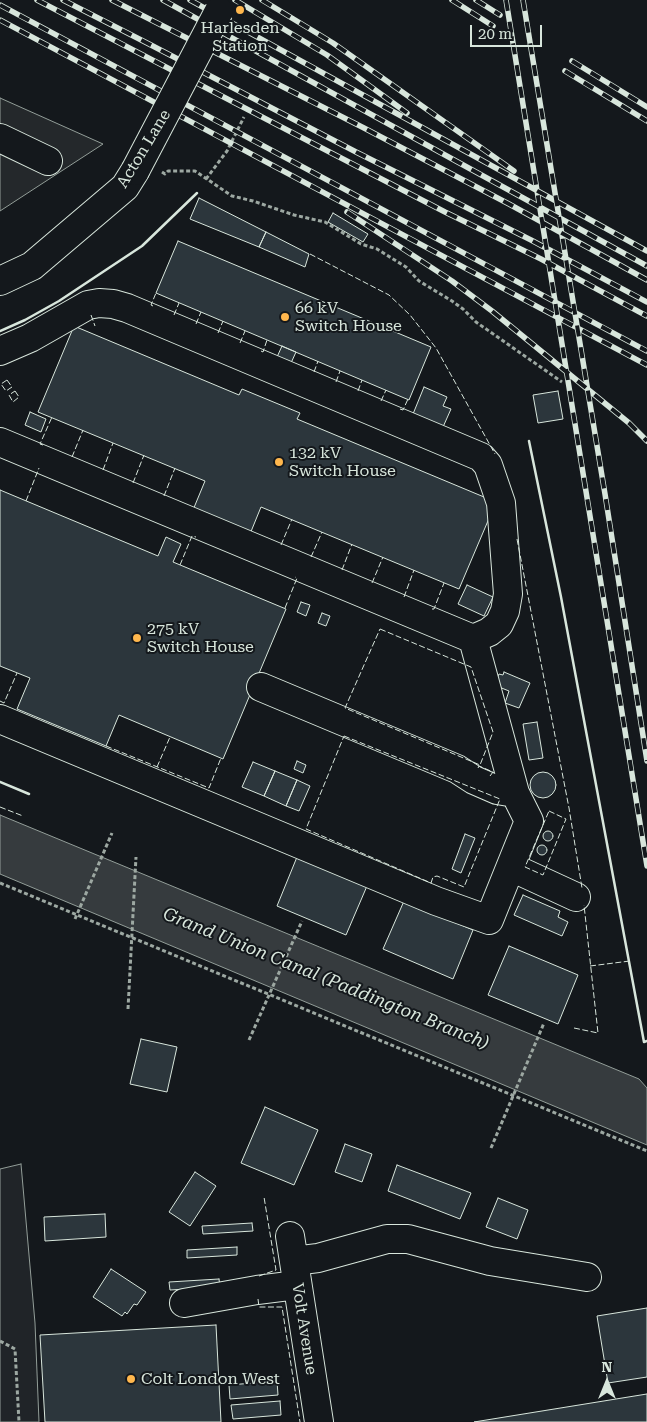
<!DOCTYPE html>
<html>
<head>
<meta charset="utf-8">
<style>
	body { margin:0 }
	#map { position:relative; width:647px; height:1422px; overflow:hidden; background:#14181c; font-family:"Roboto Serif",serif }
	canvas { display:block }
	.north { position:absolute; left:582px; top:1357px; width:50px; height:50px; -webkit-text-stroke:4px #14181c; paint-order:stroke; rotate:0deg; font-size:14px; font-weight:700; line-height:20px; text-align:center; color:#d8e6dc }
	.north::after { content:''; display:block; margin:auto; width:18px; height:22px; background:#d8e6dc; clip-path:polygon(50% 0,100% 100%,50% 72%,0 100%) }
	.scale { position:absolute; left:470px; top:25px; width:72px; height:22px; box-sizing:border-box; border:2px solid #d8e6dc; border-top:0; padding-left:6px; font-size:15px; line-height:18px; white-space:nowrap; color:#d8e6dc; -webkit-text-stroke:4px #14181c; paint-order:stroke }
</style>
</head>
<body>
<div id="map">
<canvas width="647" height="1422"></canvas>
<div class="north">N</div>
<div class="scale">20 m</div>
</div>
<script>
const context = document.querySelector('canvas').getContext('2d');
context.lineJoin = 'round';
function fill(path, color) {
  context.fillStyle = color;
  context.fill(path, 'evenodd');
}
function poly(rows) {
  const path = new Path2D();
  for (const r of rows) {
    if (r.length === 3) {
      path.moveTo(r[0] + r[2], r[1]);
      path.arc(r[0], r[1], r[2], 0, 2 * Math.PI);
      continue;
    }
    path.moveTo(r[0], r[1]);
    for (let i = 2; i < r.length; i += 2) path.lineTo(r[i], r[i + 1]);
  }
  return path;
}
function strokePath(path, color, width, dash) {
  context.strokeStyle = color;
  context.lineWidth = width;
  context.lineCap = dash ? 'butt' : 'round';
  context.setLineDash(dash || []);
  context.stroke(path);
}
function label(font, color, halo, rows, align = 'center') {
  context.font = font + ' "Roboto Serif",serif';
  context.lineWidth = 4;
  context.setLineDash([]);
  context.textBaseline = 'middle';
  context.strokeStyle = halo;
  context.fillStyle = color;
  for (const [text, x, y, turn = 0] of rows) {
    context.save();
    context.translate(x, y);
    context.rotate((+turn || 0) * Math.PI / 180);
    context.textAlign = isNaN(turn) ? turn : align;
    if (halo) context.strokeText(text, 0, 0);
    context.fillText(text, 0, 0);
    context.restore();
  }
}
const green = poly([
	[21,1164,35,1323,39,1422,0,1422,0,1169,21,1164]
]);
const parking = poly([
	[0,98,103,144,0,211,0,98]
]);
const water = poly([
	[0,815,639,1079,647,1088,647,1145,0,874,0,815]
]);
const building = poly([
	[199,198,266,232,259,247,190,219,199,198],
	[333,213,368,234,363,242,328,222,333,213],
	[266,232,309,254,305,267,259,247,266,232],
	[178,241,431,347,409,400,156,293,178,241],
	[74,326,239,395,242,389,300,413,297,419,496,502,459,589,261,507,250,534,193,510,205,481,38,412,74,326],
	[282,346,296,352,291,363,277,357,282,346],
	[424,387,447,397,443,406,451,409,443,427,413,414,424,387],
	[558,391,563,419,538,423,533,395,558,391],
	[30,412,46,419,41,432,25,425,30,412],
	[0,490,158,556,166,537,181,544,173,562,286,609,223,759,119,715,106,746,17,709,30,678,0,666,0,490],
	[467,585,493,597,484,616,458,604,467,585],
	[301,602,310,605,306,616,297,612,301,602],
	[322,613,330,616,326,626,318,623,322,613],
	[504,672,530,683,519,708,505,703,509,691,494,685,499,674,503,675,504,672],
	[537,722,543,758,529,760,523,724,537,722],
	[297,761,306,765,303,773,294,769,297,761],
	[253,762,275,771,264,796,242,787,253,762],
	[275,771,297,780,286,806,264,796,275,771],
	[543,785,13],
	[297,780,310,786,299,811,286,806,297,780],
	[548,836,5],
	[465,834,475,838,461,873,452,869,465,834],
	[542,850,5],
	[297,857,367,886,346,935,277,906,297,857],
	[523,895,560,911,558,917,568,922,562,936,514,915,523,895],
	[404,901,473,930,453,979,383,949,404,901],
	[509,946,578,975,558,1024,488,995,509,946],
	[141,1039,177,1047,167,1092,130,1084,141,1039],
	[265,1107,318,1130,294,1185,241,1163,265,1107],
	[345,1144,372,1154,362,1182,335,1172,345,1144],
	[397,1165,471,1193,460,1219,388,1191,397,1165],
	[195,1172,216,1186,190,1226,169,1212,195,1172],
	[498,1198,528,1210,517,1239,486,1227,498,1198],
	[105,1214,106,1237,45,1241,44,1217,105,1214],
	[252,1223,253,1231,203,1234,202,1226,252,1223],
	[237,1247,237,1255,187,1258,187,1250,237,1247],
	[111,1269,146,1292,137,1305,134,1304,127,1314,125,1312,122,1316,93,1297,111,1269],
	[219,1279,220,1287,170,1290,169,1282,219,1279],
	[647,1308,647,1377,608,1383,597,1316,647,1308],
	[216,1325,221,1422,45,1422,40,1335,216,1325],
	[277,1381,278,1395,230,1399,229,1385,277,1381],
	[647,1394,647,1422,474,1422,647,1394],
	[280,1401,281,1415,233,1419,231,1405,280,1401]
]);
const path = poly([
	[162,172,165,174,168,171,195,171,232,196,253,201,294,215,325,222,361,244,377,249,406,267,419,281,452,301,463,309,476,322,562,382],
	[206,179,227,151,244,117],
	[0,883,647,1151],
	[0,1341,15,1349,19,1422]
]);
const minor = poly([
	[0,138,48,161],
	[0,351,30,338,88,305,99,303,113,304,127,308,481,457,488,465,501,503,508,594,505,611,499,624,489,632,473,639],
	[0,442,473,639,515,793],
	[0,719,436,901,489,920,529,821,515,793,497,790,474,780,457,769,261,687],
	[511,867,576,897],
	[290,1236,319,1422],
	[294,1261,318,1258,387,1239,408,1239,490,1261,587,1277],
	[184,1303,257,1290,297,1285]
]);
const major = poly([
	[0,281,32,266,125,187,135,171]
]);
const rail = poly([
	[37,0,445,212,541,259,647,316],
	[63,0,149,44,358,153,531,240,647,302],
	[112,0,364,128,509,204,647,280],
	[163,0,647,266],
	[190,0,647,251],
	[235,0,327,55,407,113],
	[262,0,333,43,514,171],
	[452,0,493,26],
	[476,0,500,15],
	[506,0,647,866],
	[523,0,605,494,647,761],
	[0,5,647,351],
	[0,20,647,365],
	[572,61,647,107],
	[565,71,647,121],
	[347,212,452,281,492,311,629,423,647,441]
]);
const pathBridge = poly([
	[75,919,112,833],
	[128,1009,136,857],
	[249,1040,302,921],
	[491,1148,544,1023]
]);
const majorBridge = poly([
	[135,171,219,11]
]);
const fence = poly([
	[310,254,389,295,410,315,436,348,495,454],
	[153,306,151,305,156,293],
	[91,315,95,326],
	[174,315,179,303],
	[196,324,201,312],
	[218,333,223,321],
	[240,343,245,331],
	[261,351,263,352,267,340],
	[314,372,318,361],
	[7,380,12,387,6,391,1,384,7,380],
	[336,382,340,371],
	[15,391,19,397,13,402,9,395,15,391],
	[358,391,362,380],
	[381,401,386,390],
	[400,409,403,410,408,399],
	[43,445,40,444,52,417],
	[72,457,83,430],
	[103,470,113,443],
	[133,483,144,455],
	[164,496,175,468],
	[26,501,39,468],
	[517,539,569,808,582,888],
	[281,545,292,519],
	[311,557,322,532],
	[180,565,192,536,196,537],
	[342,570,352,544],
	[372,583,383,557],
	[404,597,414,570],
	[285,608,297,578,295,577],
	[432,609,434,609,444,583],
	[380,629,471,667,493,732,480,765,345,708,380,629],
	[0,701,4,703,17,673],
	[344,736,500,799,464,887,437,876,433,877,431,883,306,829,344,736],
	[106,746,209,788,221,758],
	[157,767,170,737],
	[478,768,479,766,493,772,490,776],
	[0,807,23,816],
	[549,811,566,819,543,875,525,867,549,811],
	[590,966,630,961],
	[574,1028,598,1033,584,905],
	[259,1276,276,1270,264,1197],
	[258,1299,259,1307,282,1307,300,1422]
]);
const wall = poly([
	[0,331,25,320,59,301,142,246,197,193],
	[529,441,561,597,644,1042,647,1041],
	[0,782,29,794]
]);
const markers = [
	[240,10,5,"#ffb74d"],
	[285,317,5,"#ffb74d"],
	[279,462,5,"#ffb74d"],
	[137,638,5,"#ffb74d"],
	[131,1379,5,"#ffb74d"]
];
const poiNames = [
	["Harlesden",240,28,"center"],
	["Station",240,46,"center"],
	["66 kV",295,308],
	["Switch House",295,326],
	["132 kV",289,453],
	["Switch House",289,471],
	["275 kV",147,629],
	["Switch House",147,647],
	["Colt London West",141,1379]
];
const streetNames = [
	["Acton Lane",144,149,-59],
	["Volt Avenue",304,1329,81]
];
const waterNames = [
	["Grand Union Canal (Paddington Branch)",326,979,22]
];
fill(green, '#202428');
strokePath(green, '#939e99', 1);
fill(parking, '#24282b');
strokePath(parking, '#939e99', 1);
fill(water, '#363b3e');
strokePath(water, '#939e99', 1);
fill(building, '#2c363c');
strokePath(building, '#d8e6dc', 1);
strokePath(minor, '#d8e6dc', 30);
strokePath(major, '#d8e6dc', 30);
strokePath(path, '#9da8a2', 3, [4, 2.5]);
strokePath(minor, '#14181c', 28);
strokePath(major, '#14181c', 28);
strokePath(rail, '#d8e6dc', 5.5);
strokePath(rail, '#14181c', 4, [11]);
strokePath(majorBridge, '#d8e6dc', 30, []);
strokePath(pathBridge, '#9da8a2', 3, [4, 2.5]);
strokePath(majorBridge, '#14181c', 28);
strokePath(fence, '#d8e6dc', 1, [6, 2.5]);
strokePath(wall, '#d8e6dc', 2.5);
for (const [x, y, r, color] of markers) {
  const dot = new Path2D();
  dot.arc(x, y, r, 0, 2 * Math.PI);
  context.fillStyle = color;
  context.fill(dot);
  strokePath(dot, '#14181c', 2);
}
label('16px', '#d8e6dc', '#14181c', poiNames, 'left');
label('16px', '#d8e6dc', '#14181c', streetNames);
label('italic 18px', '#d8e6dc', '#14181c', waterNames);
</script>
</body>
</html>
